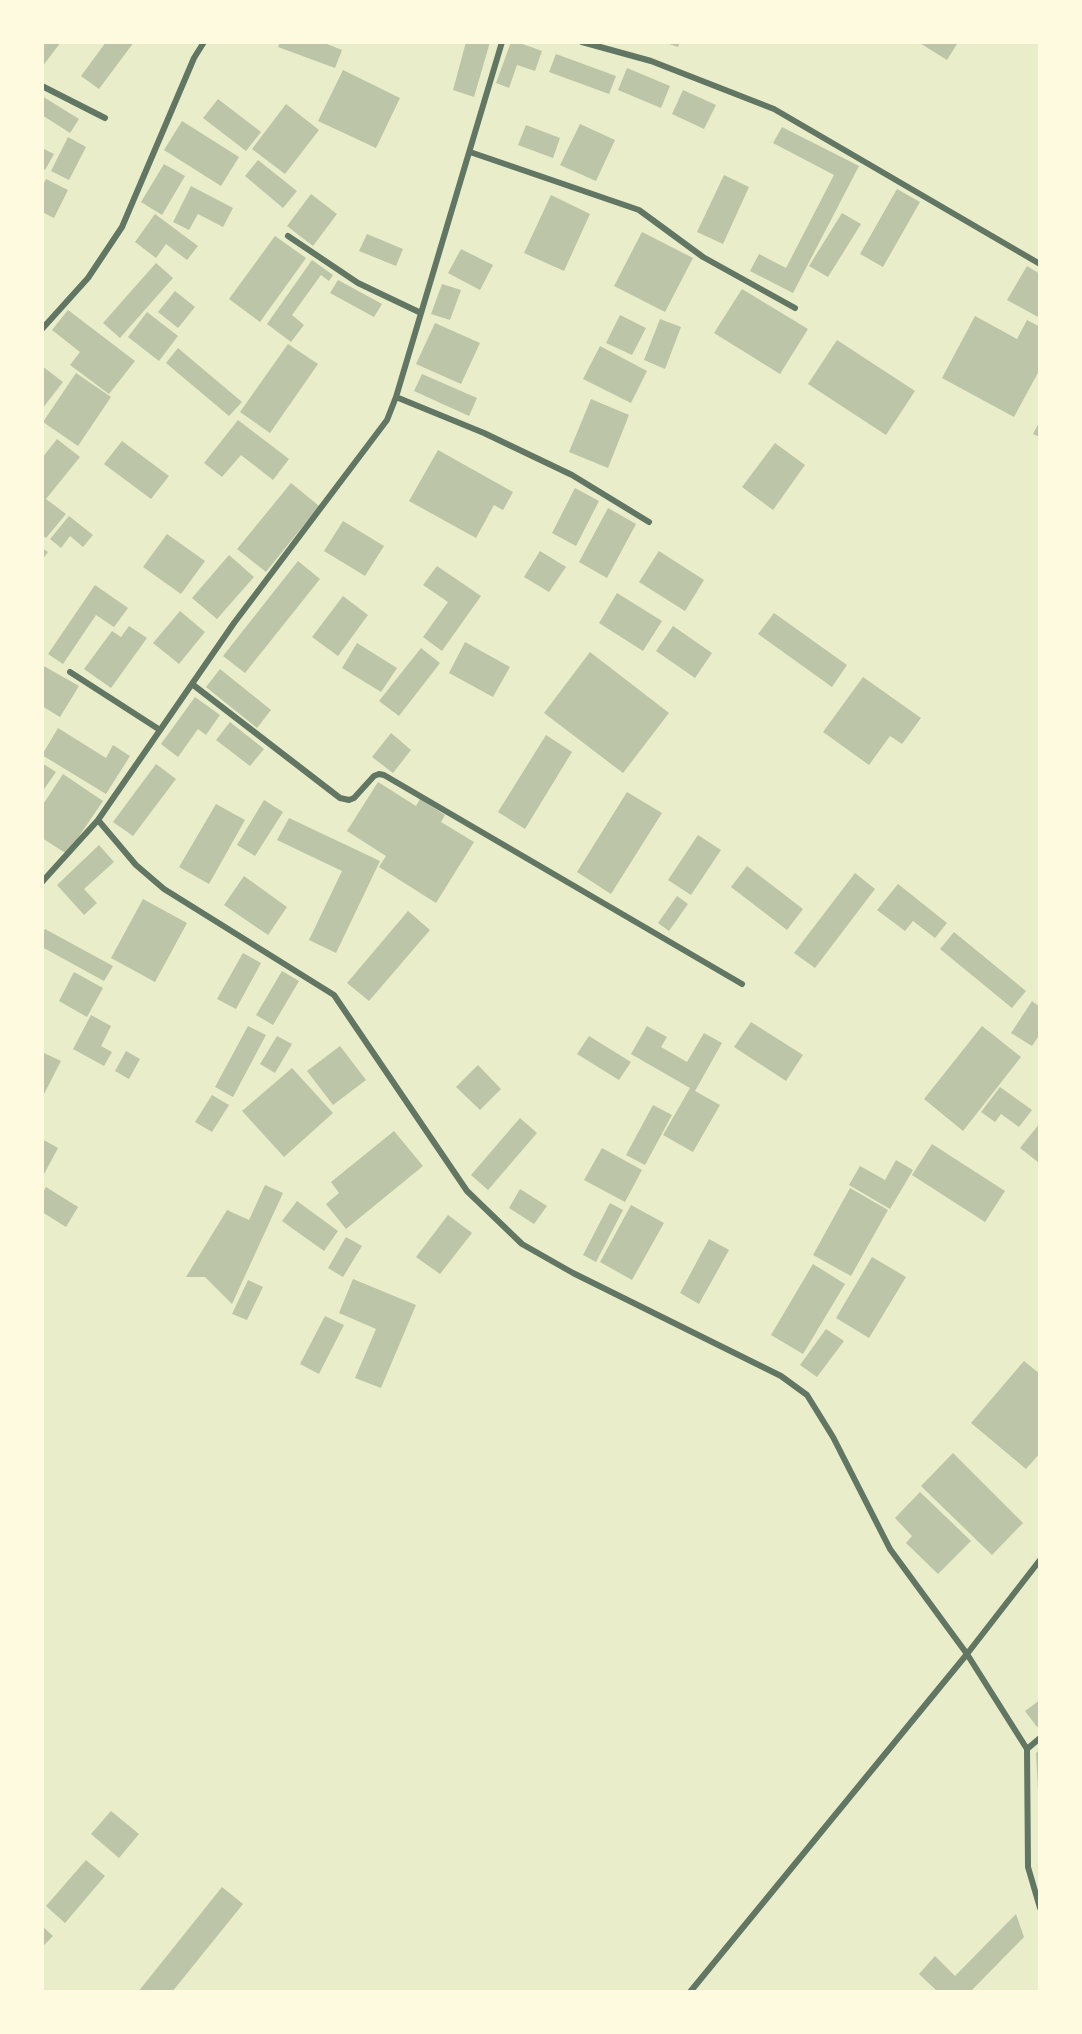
<!DOCTYPE html>
<html>
<head>
<meta charset="utf-8">
<style>
	body { margin:0 }
	#map { position:relative; width:1082px; height:2034px; overflow:hidden; background:#e9edc9; font-family:"Alegreya Sans",sans-serif }
	canvas { display:block }
	.frame { position:absolute; inset:0; border:44px solid #fefae0; pointer-events:none }
</style>
</head>
<body>
<div id="map">
<canvas width="1082" height="2034"></canvas>
<div class="frame"></div>
</div>
<script>
const context = document.querySelector('canvas').getContext('2d');
context.lineJoin = 'round';
function fill(path, color) {
  context.fillStyle = color;
  context.fill(path, 'evenodd');
}
function poly(rows) {
  const path = new Path2D();
  for (const r of rows) {
    path.moveTo(r[0], r[1]);
    for (let i = 2; i < r.length; i += 2) path.lineTo(r[i], r[i + 1]);
  }
  return path;
}
function strokePath(path, color, width, dash) {
  context.strokeStyle = color;
  context.lineWidth = width;
  context.lineCap = dash ? 'butt' : 'round';
  context.setLineDash(dash || []);
  context.stroke(path);
}
const building = poly([
	[42,42,61,42,42,67],
	[106,42,134,42,99,89,81,76],
	[280,42,322,42,342,50,335,68,278,47],
	[466,42,490,42,474,97,453,90],
	[511,42,517,42,542,51,535,71,517,65,509,88,496,83],
	[663,42,680,42,678,47],
	[918,42,953,42,957,44,947,60],
	[556,54,616,76,609,94,549,72],
	[627,68,670,86,661,108,618,90],
	[343,70,400,98,376,148,318,121],
	[683,90,716,105,704,129,672,114],
	[42,96,79,119,70,133,42,115],
	[218,99,261,132,246,151,203,118],
	[286,104,319,130,285,174,252,149],
	[182,121,239,157,221,186,164,150],
	[580,124,615,140,596,181,560,165],
	[526,125,560,138,553,158,518,145],
	[782,127,859,166,793,293,750,271,759,254,786,268,834,175,773,143],
	[68,137,86,147,69,180,51,171],
	[42,148,54,154,45,170,42,168],
	[258,160,297,191,283,208,245,176],
	[164,164,185,176,162,215,141,202],
	[724,175,749,187,723,244,697,232],
	[46,179,68,190,54,218,42,212,42,187],
	[191,186,233,208,223,227,198,214,189,230,173,222],
	[897,189,920,202,883,267,860,254],
	[311,194,337,214,313,246,287,226],
	[551,195,590,214,564,271,524,253],
	[842,213,861,224,828,277,809,266],
	[155,214,198,246,187,260,166,244,156,258,135,242],
	[642,232,693,258,665,312,614,286],
	[367,234,403,249,396,266,359,251],
	[275,236,306,258,260,322,229,299],
	[461,249,493,265,480,290,448,273],
	[312,260,333,275,329,281,321,275,292,315,304,325,291,342,267,324],
	[156,263,173,278,120,338,103,323],
	[1027,266,1040,274,1040,318,1007,300],
	[338,280,382,304,374,317,330,293],
	[442,284,461,290,450,320,431,314],
	[742,289,808,329,780,374,714,333],
	[175,291,195,307,178,328,158,312],
	[68,310,135,361,109,394,70,365,80,352,52,330],
	[147,312,178,336,159,361,128,337],
	[620,315,646,328,632,355,606,343],
	[975,316,1017,339,1027,320,1040,327,1040,369,1014,417,942,378],
	[660,319,681,327,665,369,644,360],
	[435,323,480,343,461,384,416,364],
	[837,340,915,391,886,435,808,384],
	[288,344,318,364,270,433,240,412],
	[600,346,647,371,631,403,583,379],
	[178,348,242,402,229,416,166,363],
	[42,366,63,382,42,409],
	[76,373,111,397,78,446,43,422],
	[422,374,477,398,469,416,414,391],
	[591,399,629,415,608,468,569,452],
	[238,420,289,459,273,480,241,455,222,477,204,463],
	[1040,421,1040,437,1033,434],
	[57,439,80,457,46,499,66,514,46,538,42,535,42,458],
	[122,441,169,476,151,499,104,464],
	[775,443,805,465,773,510,742,487],
	[438,450,513,492,503,510,494,505,476,538,409,501],
	[291,483,319,506,266,572,237,549],
	[575,488,599,501,576,546,552,533],
	[608,508,636,524,607,578,579,562],
	[69,516,93,535,83,547,70,536,61,548,50,539],
	[343,521,384,546,365,576,324,551],
	[167,534,205,561,181,594,143,567],
	[42,548,48,552,42,560],
	[540,551,566,567,549,592,524,577],
	[659,551,704,580,685,611,639,582],
	[229,555,254,577,217,619,192,598],
	[298,561,320,579,245,673,223,656],
	[437,566,481,596,442,651,423,637,448,602,423,585],
	[95,585,128,608,114,627,96,615,63,664,48,654],
	[617,593,662,621,643,651,599,623],
	[343,596,368,615,338,656,312,637],
	[180,611,205,632,179,664,153,643],
	[774,613,847,665,832,687,758,634],
	[129,626,147,638,111,688,84,669,112,631,121,637],
	[673,626,712,653,695,678,656,651],
	[465,642,510,667,493,697,449,673],
	[357,643,397,668,381,692,342,668],
	[421,648,440,663,399,716,379,701],
	[590,652,669,713,623,773,544,713],
	[42,665,79,686,60,717,42,706],
	[220,669,271,710,257,728,206,687],
	[863,677,921,718,902,744,890,736,869,765,823,732],
	[195,697,220,715,206,735,198,729,178,757,161,744],
	[230,722,264,749,250,766,216,740],
	[58,728,106,758,113,745,130,756,106,794,42,755],
	[391,733,411,750,393,773,372,757],
	[546,735,572,752,525,829,498,812],
	[42,763,56,772,42,792],
	[156,764,176,779,133,836,113,822],
	[63,774,103,801,67,854,42,838,42,806],
	[378,782,416,806,420,799,445,815,441,822,474,842,436,903,379,867,386,856,347,831],
	[627,792,662,813,611,894,577,872],
	[264,800,283,812,255,856,237,845],
	[216,804,245,820,209,884,179,867],
	[289,818,380,861,336,953,309,940,342,871,277,840],
	[698,835,721,850,691,895,668,880],
	[99,845,114,862,84,889,97,903,84,915,57,885],
	[747,866,803,909,787,930,731,887],
	[855,873,875,889,815,968,794,953],
	[244,876,287,907,268,935,224,905],
	[898,884,947,923,935,938,913,921,905,931,877,910],
	[677,896,688,904,669,931,658,923],
	[143,899,187,923,155,982,111,958],
	[408,911,430,930,369,1001,347,983],
	[45,929,113,966,104,981,42,947,42,934],
	[954,932,1026,991,1012,1008,940,949],
	[243,953,261,963,236,1009,217,999],
	[282,971,299,981,273,1025,256,1015],
	[74,972,103,988,87,1017,59,1001],
	[1032,1001,1040,1007,1040,1034,1032,1046,1011,1033],
	[91,1015,111,1026,101,1046,112,1052,104,1066,73,1049],
	[751,1022,803,1055,786,1081,734,1047],
	[248,1026,266,1035,233,1097,215,1087],
	[647,1026,667,1037,661,1047,687,1062,704,1033,722,1043,695,1091,720,1105,693,1152,663,1135,690,1088,631,1054],
	[982,1026,1021,1057,963,1131,924,1099],
	[277,1036,292,1044,275,1073,260,1064],
	[589,1036,631,1062,619,1080,577,1054],
	[340,1046,366,1080,333,1105,307,1071],
	[126,1051,140,1059,129,1079,115,1071],
	[42,1052,61,1061,42,1098],
	[478,1065,501,1089,480,1110,456,1087],
	[292,1068,333,1113,284,1157,242,1111],
	[1000,1087,1032,1110,1019,1127,1001,1114,995,1122,981,1112],
	[212,1095,229,1105,212,1132,195,1122],
	[653,1105,672,1115,645,1165,626,1155],
	[520,1118,537,1133,488,1190,471,1175],
	[1040,1123,1040,1159,1038,1162,1020,1148],
	[394,1131,423,1166,346,1229,326,1204,339,1193,331,1182],
	[42,1139,58,1148,42,1178],
	[932,1144,1005,1191,985,1222,912,1175],
	[602,1148,642,1170,625,1202,584,1180],
	[896,1160,913,1170,890,1209,849,1185,860,1166,885,1180],
	[265,1185,283,1193,232,1304,205,1277,186,1277,227,1210,249,1220],
	[46,1187,78,1207,66,1227,42,1212,42,1194],
	[850,1188,888,1210,851,1276,813,1255],
	[520,1189,547,1206,534,1224,509,1208],
	[297,1201,338,1231,324,1251,282,1221],
	[610,1203,623,1210,596,1262,583,1255],
	[631,1205,664,1223,632,1280,600,1262],
	[448,1215,472,1233,440,1274,416,1257],
	[346,1237,362,1246,343,1277,328,1268],
	[709,1239,729,1250,699,1304,680,1293],
	[872,1257,906,1277,869,1338,836,1318],
	[813,1264,845,1284,803,1354,771,1335],
	[353,1279,416,1305,381,1388,355,1378,376,1329,339,1313],
	[248,1280,263,1287,247,1320,232,1314],
	[325,1316,344,1325,319,1374,300,1364],
	[826,1329,844,1341,817,1377,800,1365],
	[1024,1361,1040,1374,1040,1453,1026,1469,971,1423],
	[953,1453,1023,1523,992,1555,921,1486],
	[920,1492,971,1541,938,1574,906,1543,912,1536,895,1518],
	[1040,1700,1040,1725,1037,1727,1025,1711],
	[1040,1749,1040,1790,1038,1790,1036,1753],
	[111,1811,139,1834,119,1858,91,1834],
	[86,1860,105,1876,65,1923,46,1906],
	[222,1887,243,1904,172,1992,138,1992],
	[1016,1914,1024,1937,970,1992,938,1992,919,1974,935,1956,955,1976],
	[42,1926,53,1936,42,1947]
]);
const minor = poly([
	[582,42,651,61,774,109,1040,264],
	[42,86,105,118],
	[470,152,639,210,703,257,795,308],
	[288,236,358,283,421,313],
	[42,329,88,278,122,227,194,58,204,42],
	[396,397,484,433,572,475,649,522],
	[70,672,160,730],
	[192,684,340,798,349,800,354,798,374,776,379,774,384,775,742,984],
	[98,820,136,865,164,889,334,995,467,1191,522,1244,573,1273,781,1376,807,1395,833,1437,890,1549,967,1654,1027,1749,1028,1867,1040,1908],
	[42,882,98,820,234,623,387,420,396,397,502,42],
	[1027,1749,1040,1738],
	[690,1992,967,1654,1040,1560]
]);
fill(building, '#bcc5a7');
strokePath(minor, '#617663', 6);
</script>
</body>
</html>
